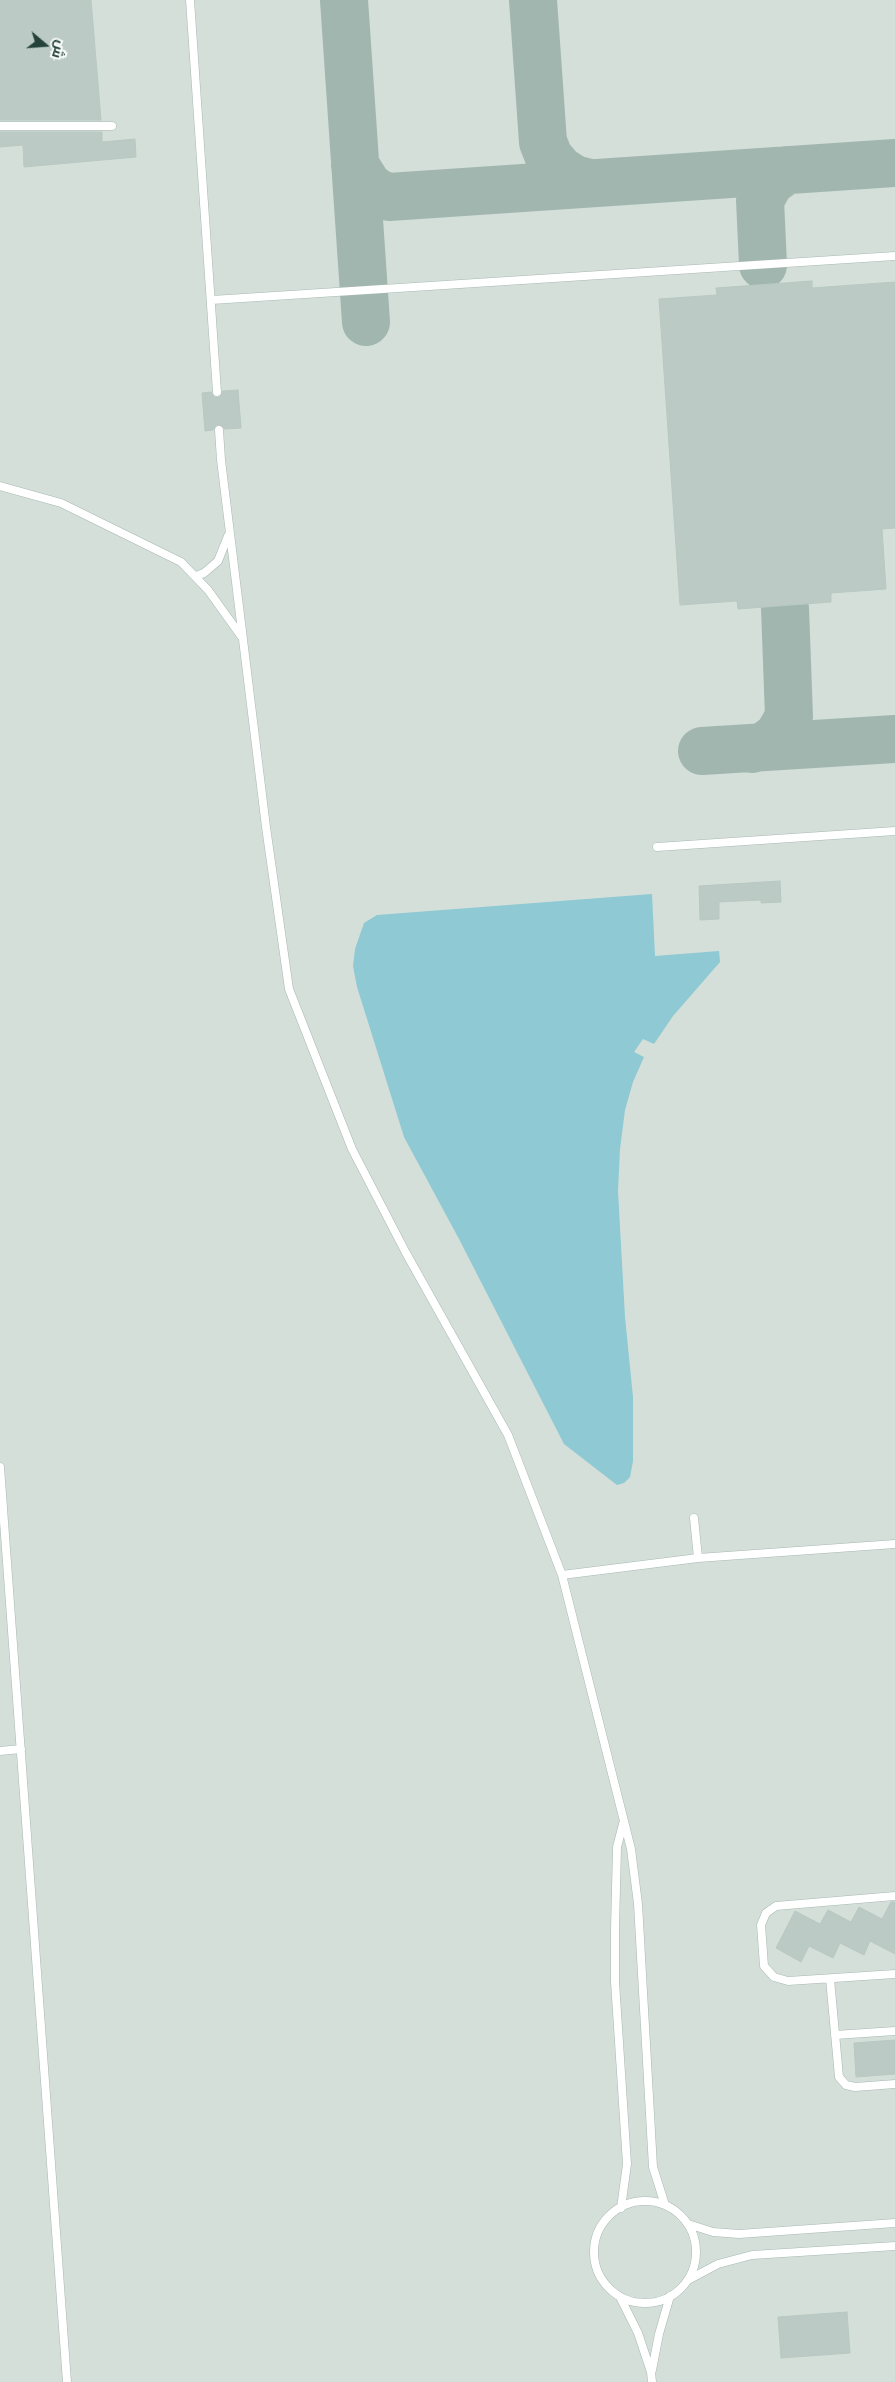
<!DOCTYPE html>
<html>
<head>
<meta charset="utf-8">
<style>
	body { margin:0 }
	#map { position:relative; width:895px; height:2382px; overflow:hidden; background:#e6efeb; font-family:Montserrat,Cairo,sans-serif }
	canvas { display:block }
	.north { position:absolute; left:20px; top:20px; width:50px; height:50px; -webkit-text-stroke:4px #f7fbf9; paint-order:stroke; rotate:108deg; font-size:14px; font-weight:700; line-height:20px; text-align:center; color:#24423a }
	.north::after { content:''; display:block; margin:auto; width:18px; height:22px; background:#24423a; clip-path:polygon(50% 0,100% 100%,50% 72%,0 100%) }
</style>
</head>
<body>
<div id="map">
<canvas width="895" height="2382"></canvas>
<div class="north">ش</div>
</div>
<script>
const context = document.querySelector('canvas').getContext('2d');
context.lineJoin = 'round';
function fill(path, color) {
  context.fillStyle = color;
  context.fill(path, 'evenodd');
}
function poly(rows) {
  const path = new Path2D();
  for (const r of rows) {
    if (r.length === 3) {
      path.moveTo(r[0] + r[2], r[1]);
      path.arc(r[0], r[1], r[2], 0, 2 * Math.PI);
      continue;
    }
    path.moveTo(r[0], r[1]);
    for (let i = 2; i < r.length; i += 2) path.lineTo(r[i], r[i + 1]);
  }
  return path;
}
function strokePath(path, color, width, dash) {
  context.strokeStyle = color;
  context.lineWidth = width;
  context.lineCap = dash ? 'butt' : 'round';
  context.setLineDash(dash || []);
  context.stroke(path);
}
const built = poly([
	[0,0,895,0,895,2382,0,2382]
]);
const water = poly([
	[652,894,655,956,719,951,720,962,673,1016,654,1044,643,1039,634,1052,644,1057,633,1082,625,1110,620,1149,618,1191,625,1317,633,1397,633,1461,630,1477,624,1483,617,1485,564,1444,459,1239,404,1137,357,987,353,966,355,949,364,923,377,915]
]);
const taxiway = poly([
	[344,0,366,322],
	[533,0,543,142,549,157,560,170,574,179,590,183],
	[355,165,368,186,378,193,389,197,895,163],
	[763,265,760,200,770,182,787,170],
	[752,749,766,745,778,736,789,717,785,608],
	[702,751,895,739]
]);
const building = poly([
	[0,0,91,0,101,120,0,120,0,0],
	[0,132,102,132,102,142,135,139,136,157,24,167,23,145,0,147,0,132],
	[812,281,812,288,895,282,895,528,882,529,886,589,831,593,831,602,738,609,737,601,680,605,659,299,717,295,716,288,812,281],
	[238,390,241,428,225,429,218,424,213,430,205,431,202,393,211,392,214,397,218,398,223,391,238,390],
	[780,881,781,902,761,903,761,900,719,902,719,919,700,920,699,886,780,881],
	[891,1902,895,1902,895,1954,870,1941,864,1955,840,1943,833,1958,809,1946,801,1962,776,1948,795,1911,820,1924,828,1910,851,1922,859,1907,882,1919,891,1902],
	[895,2040,895,2074,856,2077,854,2043,895,2040],
	[847,2312,850,2353,781,2358,778,2317,847,2312]
]);
const service = poly([
	[190,0,217,392],
	[0,126,112,126],
	[212,300,895,256],
	[219,430,221,460,266,827,289,989,352,1149,406,1253,508,1435,562,1575,631,1849,638,1904,653,2167,665,2205],
	[0,486,61,503,181,562,208,590,241,636],
	[196,576,204,573,218,561,228,536],
	[657,847,895,831],
	[0,1467,67,2382],
	[694,1518,698,1558],
	[562,1575,698,1558,895,1544],
	[0,1751,21,1749],
	[895,1896,776,1906,766,1913,761,1925,764,1966,774,1977,788,1981,895,1974],
	[830,1979,839,2077,846,2085,855,2087,895,2084],
	[835,2035,895,2031],
	[645,2252,51],
	[621,2208,627,2164,615,1982,615,1929,617,1847,623,1824],
	[688,2224,713,2232,739,2234,895,2223],
	[688,2280,718,2264,752,2255,895,2246],
	[620,2297,638,2333,651,2372,652,2382],
	[652,2370,659,2334,670,2296]
]);
fill(built, '#d4dfda');
fill(water, '#8ec9d4');
strokePath(taxiway, '#a2b6b0', 48);
fill(building, '#bbcac4');
strokePath(building, '#b8c9c2', 1);
strokePath(service, '#a8b8b2', 9);
strokePath(service, '#fff', 8);
</script>
</body>
</html>
